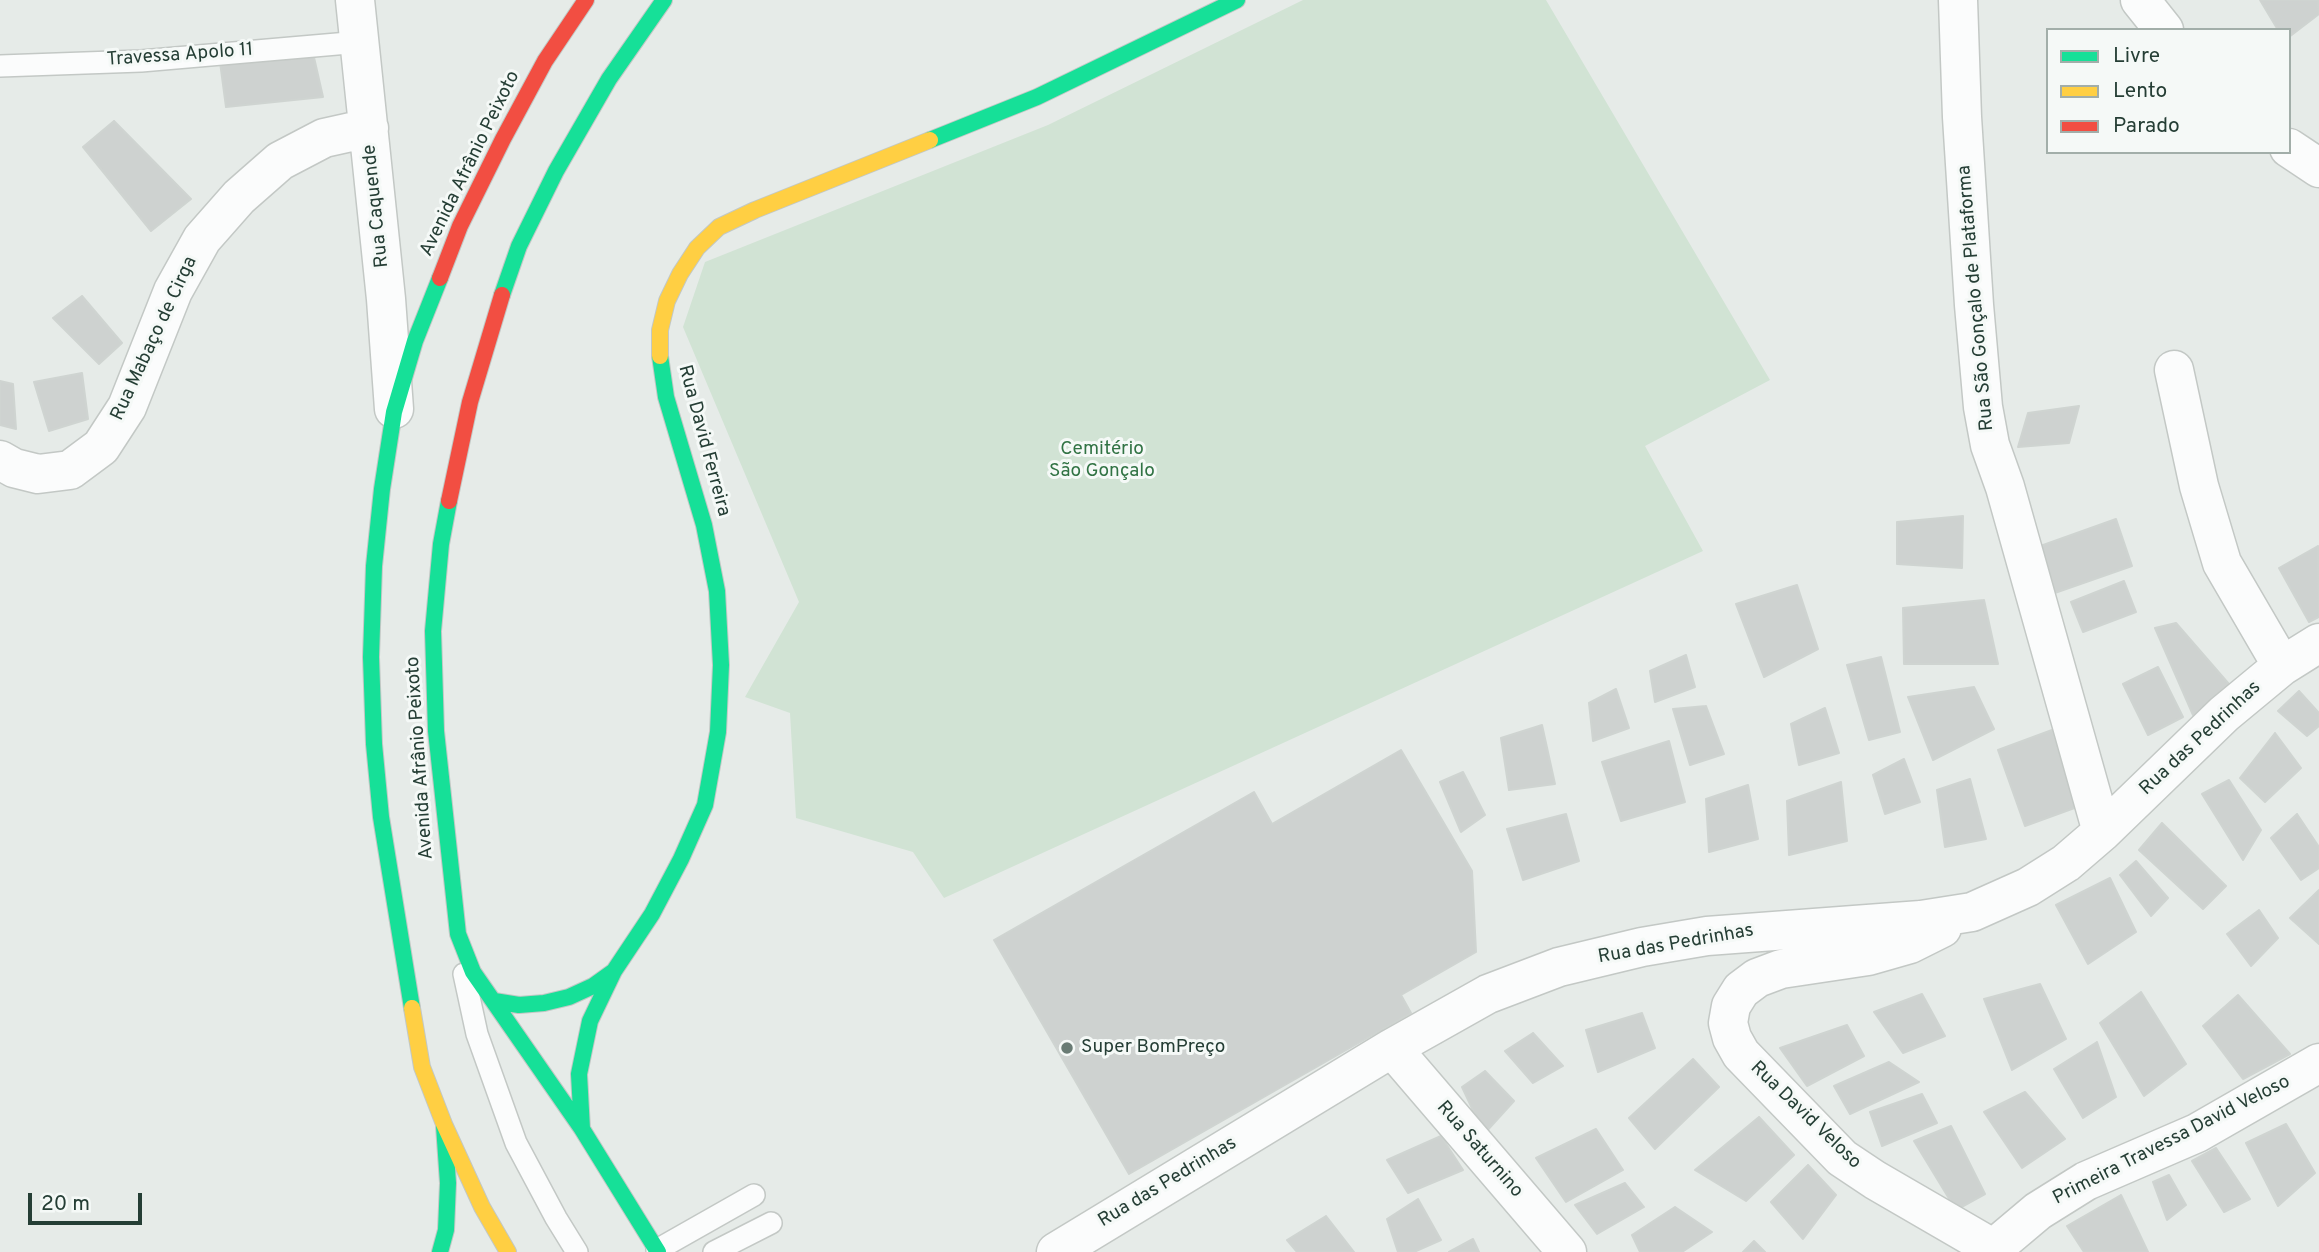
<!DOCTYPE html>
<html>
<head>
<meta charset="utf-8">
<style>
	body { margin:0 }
	#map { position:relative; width:2319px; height:1252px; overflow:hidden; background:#e6ebe8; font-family:Overpass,sans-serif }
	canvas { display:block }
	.legend { position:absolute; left:2046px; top:28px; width:245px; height:126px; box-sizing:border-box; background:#f5f9f7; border:2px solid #a2aea9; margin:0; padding:9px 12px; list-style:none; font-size:21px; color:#253e35 }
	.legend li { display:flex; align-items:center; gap:14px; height:35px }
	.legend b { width:35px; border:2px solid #a2aea9 }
	.scale { position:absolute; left:28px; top:1193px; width:114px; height:32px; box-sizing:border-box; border:4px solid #253e35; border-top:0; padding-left:9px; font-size:21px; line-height:24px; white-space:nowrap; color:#253e35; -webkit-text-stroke:5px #f5f9f7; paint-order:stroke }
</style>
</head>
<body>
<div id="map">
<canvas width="2319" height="1252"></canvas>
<ul class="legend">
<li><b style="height:9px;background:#16e098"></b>Livre</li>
<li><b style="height:9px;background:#ffcf43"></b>Lento</li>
<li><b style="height:9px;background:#f24e42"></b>Parado</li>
</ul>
<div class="scale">20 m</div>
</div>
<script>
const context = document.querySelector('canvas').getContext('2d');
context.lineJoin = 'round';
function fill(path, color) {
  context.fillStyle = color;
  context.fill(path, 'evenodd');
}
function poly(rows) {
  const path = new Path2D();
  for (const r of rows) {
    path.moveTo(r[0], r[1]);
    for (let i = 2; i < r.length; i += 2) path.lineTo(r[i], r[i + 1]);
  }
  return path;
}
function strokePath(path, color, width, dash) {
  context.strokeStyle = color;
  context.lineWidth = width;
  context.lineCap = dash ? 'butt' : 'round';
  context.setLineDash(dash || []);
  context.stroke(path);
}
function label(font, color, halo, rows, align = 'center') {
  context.font = font + ' Overpass,sans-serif';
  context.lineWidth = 6;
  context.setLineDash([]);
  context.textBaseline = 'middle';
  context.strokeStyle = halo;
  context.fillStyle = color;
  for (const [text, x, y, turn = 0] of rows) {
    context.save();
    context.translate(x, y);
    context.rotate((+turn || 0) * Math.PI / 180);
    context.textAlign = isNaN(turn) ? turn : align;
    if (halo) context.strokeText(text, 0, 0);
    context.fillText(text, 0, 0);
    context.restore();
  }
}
const green = poly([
	[1303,0,1546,0,1770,380,1645,446,1703,551,944,898,913,852,796,818,790,713,745,697,799,602,683,327,705,262,1048,125]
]);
const building = poly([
	[2260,0,2318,0,2319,14,2289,37,2289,30,2278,30,2260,0],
	[313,53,323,97,226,107,220,62,313,53],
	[114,121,191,199,151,231,83,147,114,121],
	[82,296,122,343,99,364,53,318,82,296],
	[82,373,88,419,49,431,34,382,82,373],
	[0,381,13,384,16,429,0,425,0,381],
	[2079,406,2069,443,2018,447,2028,413,2079,406],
	[1963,516,1962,568,1897,564,1897,522,1963,516],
	[2116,519,2132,566,2049,595,2032,549,2116,519],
	[2318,546,2319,617,2309,622,2279,568,2318,546],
	[2124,581,2136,612,2083,632,2071,602,2124,581],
	[1797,585,1818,649,1764,677,1736,604,1797,585],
	[1984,600,1998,664,1904,664,1903,608,1984,600],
	[2176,623,2235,691,2193,715,2155,628,2176,623],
	[1686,655,1695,687,1655,702,1650,671,1686,655],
	[1881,657,1900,732,1869,740,1847,665,1881,657],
	[2158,667,2183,717,2148,735,2123,684,2158,667],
	[1974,687,1994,729,1933,760,1908,697,1974,687],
	[1616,689,1629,728,1593,741,1589,703,1616,689],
	[2299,691,2319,713,2319,726,2307,736,2278,711,2299,691],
	[1706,706,1724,754,1690,765,1673,709,1706,706],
	[1825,708,1839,753,1799,765,1791,724,1825,708],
	[1542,725,1555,784,1509,790,1501,738,1542,725],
	[2052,730,2080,806,2025,826,1998,750,2052,730],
	[2275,733,2301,768,2265,802,2240,778,2275,733],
	[1669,741,1685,802,1621,821,1602,762,1669,741],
	[1401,750,1472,871,1476,952,1401,995,1411,1013,1129,1174,994,940,1254,792,1272,824,1401,750],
	[1904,759,1920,802,1885,814,1873,775,1904,759],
	[1463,772,1485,815,1461,832,1440,782,1463,772],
	[1970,779,1986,839,1945,847,1937,790,1970,779],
	[2229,780,2261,830,2243,860,2202,794,2229,780],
	[1841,782,1847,841,1789,855,1787,801,1841,782],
	[1748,785,1758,839,1709,852,1706,799,1748,785],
	[1566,814,1579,861,1523,880,1507,829,1566,814],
	[2297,814,2319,847,2319,868,2301,880,2271,838,2297,814],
	[2162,823,2226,886,2203,909,2139,850,2162,823],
	[2136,861,2168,898,2151,916,2120,875,2136,861],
	[2110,878,2136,932,2088,964,2056,905,2110,878],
	[2319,890,2319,944,2290,918,2319,890],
	[2259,910,2278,938,2251,966,2227,934,2259,910],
	[2040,984,2066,1039,2012,1070,1984,999,2040,984],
	[2141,992,2186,1064,2144,1096,2100,1023,2141,992],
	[1922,994,1945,1036,1903,1053,1874,1012,1922,994],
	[2238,995,2290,1054,2243,1079,2203,1026,2238,995],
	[1642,1013,1655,1048,1598,1072,1586,1030,1642,1013],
	[1847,1025,1864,1056,1807,1086,1780,1048,1847,1025],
	[1533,1033,1563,1066,1533,1083,1505,1051,1533,1033],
	[2097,1042,2116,1097,2083,1118,2054,1069,2097,1042],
	[1693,1059,1719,1087,1655,1149,1629,1118,1693,1059],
	[1889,1062,1919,1082,1850,1114,1834,1086,1889,1062],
	[1485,1071,1514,1101,1484,1134,1462,1087,1485,1071],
	[2025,1092,2065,1139,2022,1168,1984,1112,2025,1092],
	[1922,1094,1937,1123,1882,1146,1870,1112,1922,1094],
	[1759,1117,1794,1155,1746,1201,1695,1170,1759,1117],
	[2286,1124,2315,1173,2278,1206,2246,1143,2286,1124],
	[1951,1126,1985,1194,1956,1210,1914,1141,1951,1126],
	[1596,1129,1623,1170,1566,1202,1536,1158,1596,1129],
	[1441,1136,1463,1170,1408,1193,1387,1160,1441,1136],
	[2216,1148,2250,1199,2224,1212,2192,1161,2216,1148],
	[1808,1165,1836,1195,1803,1239,1771,1202,1808,1165],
	[2169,1175,2186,1205,2167,1220,2153,1182,2169,1175],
	[1625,1183,1644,1207,1597,1234,1575,1205,1625,1183],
	[2121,1195,2148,1252,2084,1252,2067,1226,2121,1195],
	[1418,1199,1441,1240,1414,1252,1398,1252,1387,1219,1418,1199],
	[1675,1207,1712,1232,1682,1252,1640,1252,1632,1235,1675,1207],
	[1326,1216,1354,1252,1297,1252,1287,1240,1326,1216],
	[1473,1239,1479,1252,1449,1252,1473,1239],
	[1754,1241,1765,1252,1743,1252,1754,1241]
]);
const lane = poly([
	[0,66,141,61,360,42],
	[464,974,477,1034,516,1143,556,1218,577,1252],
	[657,1250,754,1195],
	[714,1252,771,1223]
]);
const street = poly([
	[355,0,386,299,394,409],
	[1958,0,1962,117,1974,305,1983,407,1990,445,2005,487,2102,832],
	[2140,0,2164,30],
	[2289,148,2319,168],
	[2174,370,2199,486,2222,563,2282,666],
	[0,460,14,468,38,474,70,470,101,447,127,407,173,291,202,239,239,197,280,161,324,138,369,128],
	[1942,928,1910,944,1868,956,1781,969,1757,978,1741,990,1731,1006,1728,1023,1732,1038,1741,1054,1842,1158,1875,1180,1999,1252],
	[1392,1048,1567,1252],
	[1994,1248,2038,1211,2086,1181,2197,1133,2319,1063],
	[1056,1252,1392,1048,1488,994,1559,967,1642,947,1707,936,1921,920,1972,912,2028,887,2066,863,2102,832,2224,714,2282,666,2319,643]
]);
const fast = poly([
	[930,140,1037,97,1237,0],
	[502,295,519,246,556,171,609,79,664,0],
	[449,501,441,544,433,631,436,731,458,934,473,972,582,1129,658,1252],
	[494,1001,519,1005,544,1003,569,997,593,986,614,971],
	[412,1008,381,817,374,744,371,657,374,566,382,489,394,412,415,341,440,278],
	[582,1129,579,1074,590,1021,614,971,652,914,681,859,705,805,718,732,721,665,717,591,704,525,666,397,660,356],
	[440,1252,446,1230,448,1183,444,1126]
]);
const slow = poly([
	[660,356,660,330,667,301,680,274,697,248,719,227,755,210,930,140],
	[412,1008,422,1067,444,1124,482,1207,508,1252]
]);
const jam = poly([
	[440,278,460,226,503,139,545,61,586,0],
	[449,501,470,402,502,295]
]);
const markers = [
	[1067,1048,7,"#697b74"]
];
const streetNames = [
	["Travessa Apolo 11",180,56,-4],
	["Avenida Afrânio Peixoto",471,164,-64],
	["Rua Caquende",377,206,-96],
	["Rua São Gonçalo de Plataforma",1977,298,-95],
	["Rua Mabaço de Cirga",155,339,-65],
	["Rua David Ferreira",703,441,75],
	["Rua das Pedrinhas",2201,739,-43],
	["Avenida Afrânio Peixoto",421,758,-94],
	["Rua das Pedrinhas",1676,945,-10],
	["Rua David Veloso",1805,1116,44],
	["Primeira Travessa David Veloso",2172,1141,-27],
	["Rua Saturnino",1479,1150,49],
	["Rua das Pedrinhas",1168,1183,-31]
];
const parkNames = [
	["Cemitério",1102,450],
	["São Gonçalo",1102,472]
];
const poiNames = [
	["Super BomPreço",1081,1048]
];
fill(green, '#d1e3d4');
fill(building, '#ced2d0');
strokePath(building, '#cfd4d1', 2);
strokePath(lane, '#c3c8c5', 24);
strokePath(street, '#c3c8c5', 41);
strokePath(fast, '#c2c8c5', 18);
strokePath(slow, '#c2c8c5', 18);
strokePath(jam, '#c2c8c5', 18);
strokePath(lane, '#fbfcfc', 21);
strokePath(street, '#fbfcfc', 38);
strokePath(fast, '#16e098', 16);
strokePath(slow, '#ffcf43', 16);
strokePath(jam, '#f24e42', 16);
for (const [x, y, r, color] of markers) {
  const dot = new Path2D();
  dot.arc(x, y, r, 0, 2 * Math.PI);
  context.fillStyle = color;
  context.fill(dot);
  strokePath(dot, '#f5f9f7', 2.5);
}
label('19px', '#253e35', '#f5f9f7', streetNames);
label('19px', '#317344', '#f5f9f7', parkNames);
label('19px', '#253e35', '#f5f9f7', poiNames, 'left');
</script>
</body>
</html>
